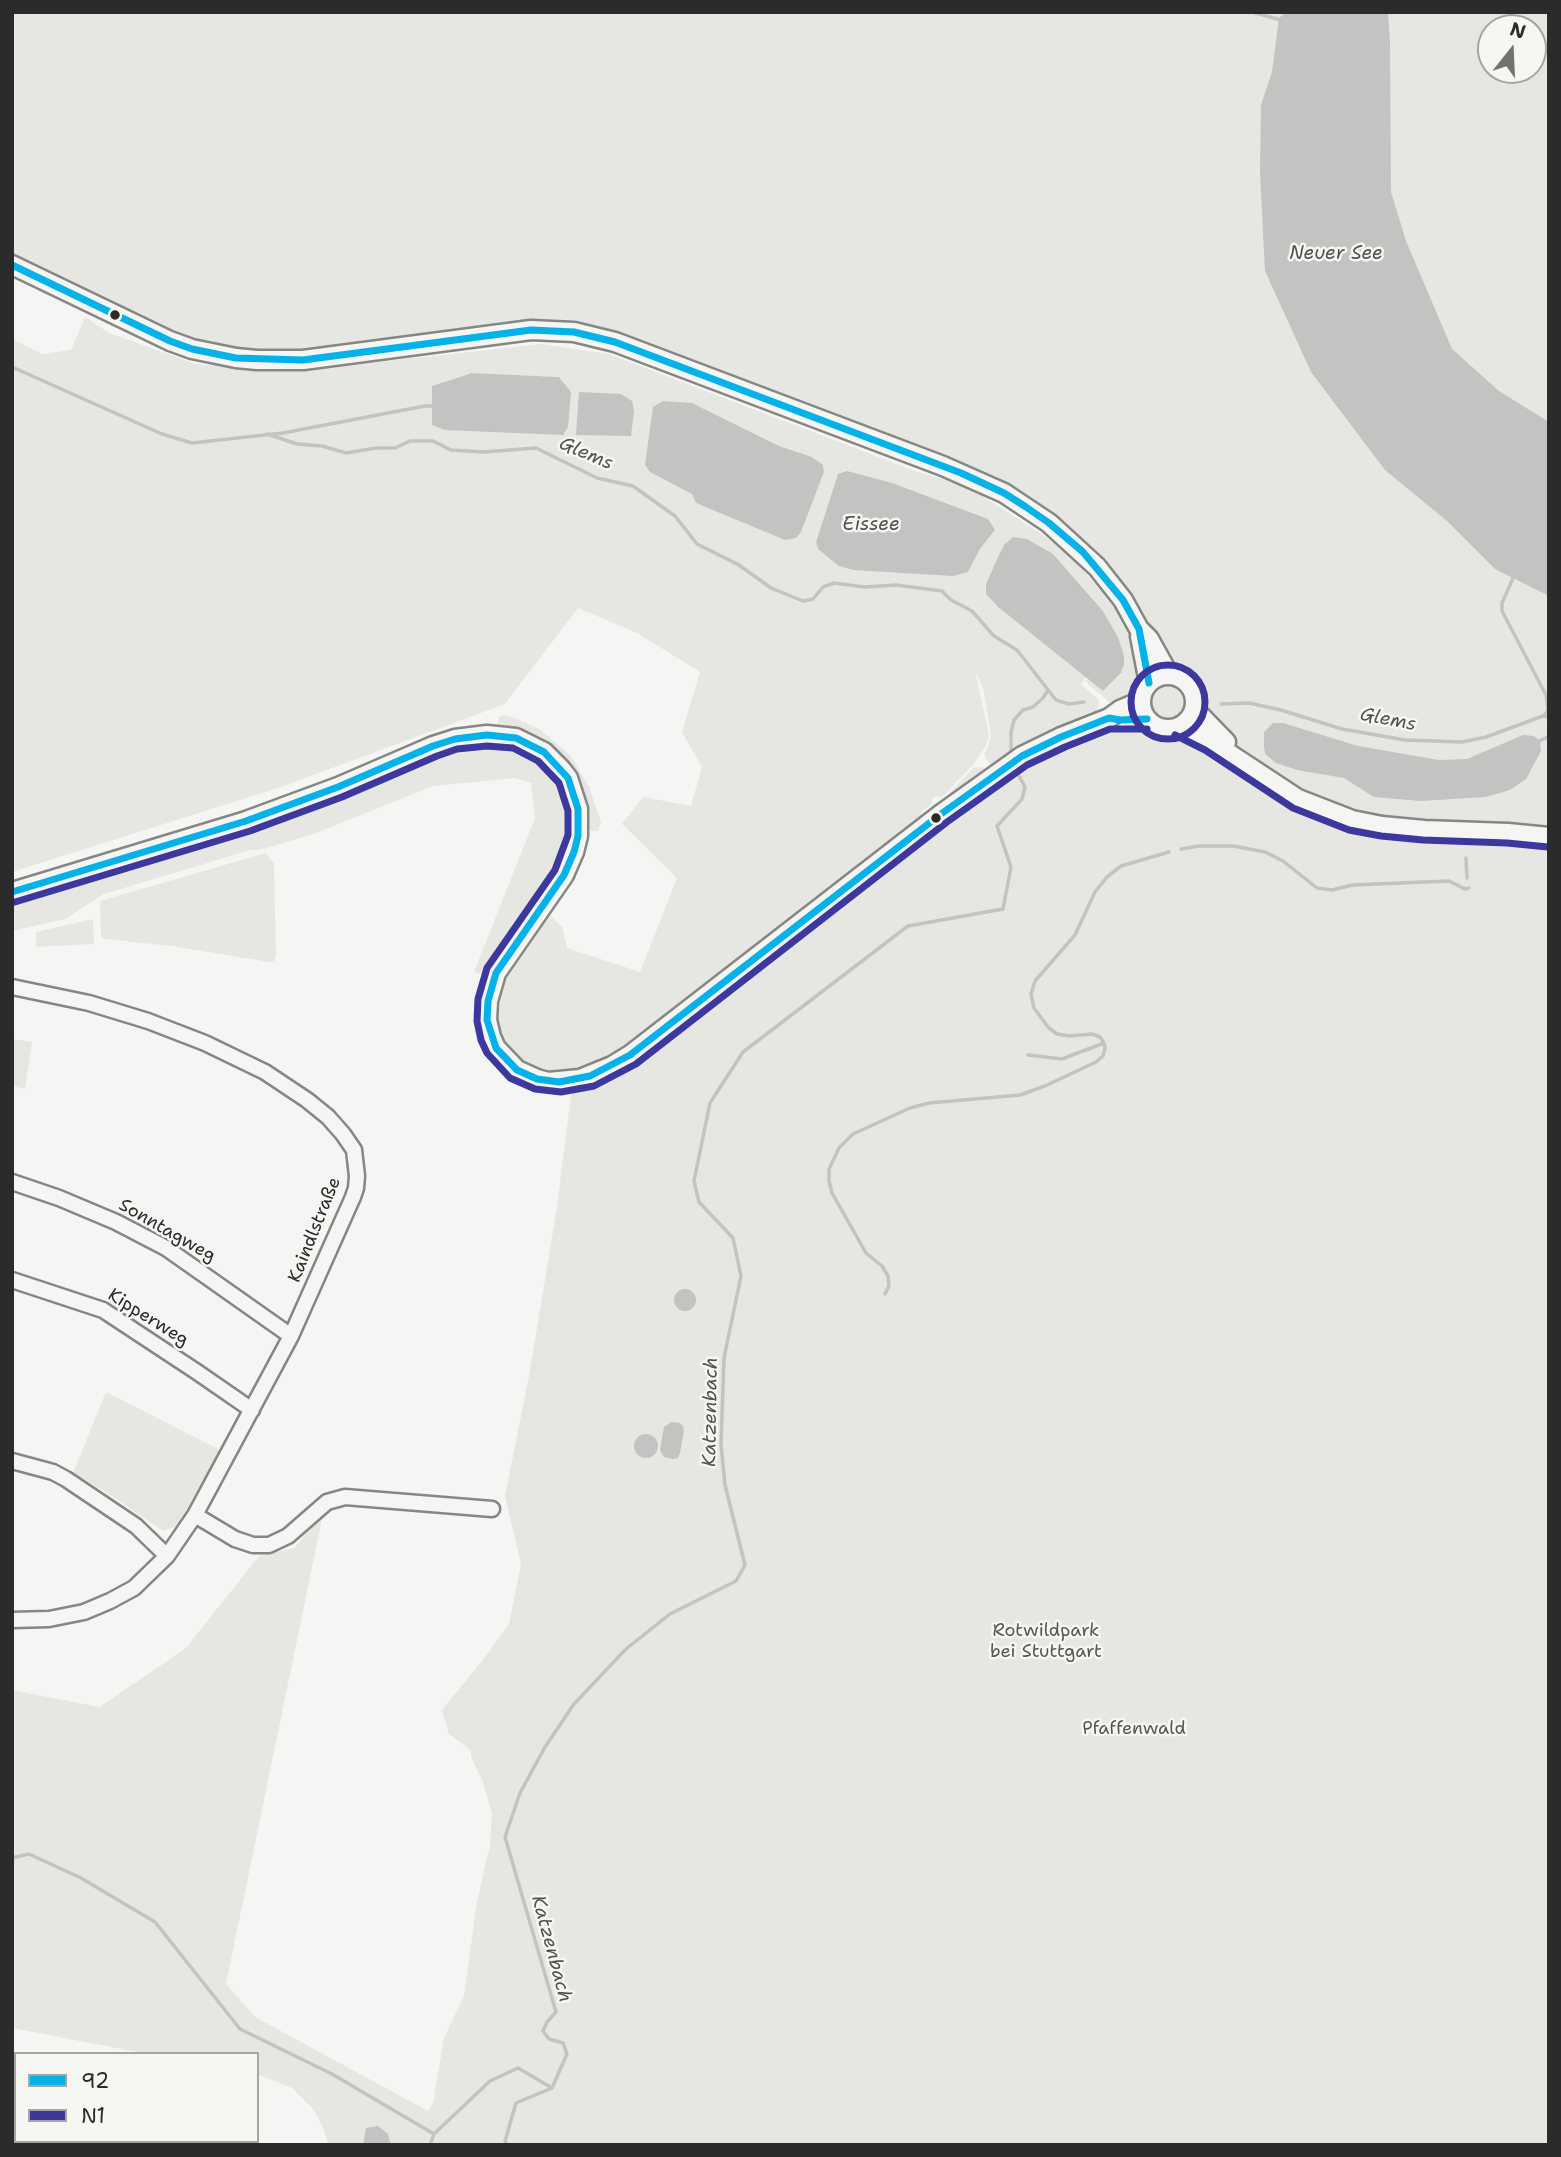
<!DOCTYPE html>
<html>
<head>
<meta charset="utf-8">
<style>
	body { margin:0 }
	#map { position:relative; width:1561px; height:2157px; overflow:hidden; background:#f5f5f3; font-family:"Shantell Sans",sans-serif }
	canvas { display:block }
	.frame { position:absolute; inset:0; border:14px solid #2b2b2b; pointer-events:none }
	.legend { position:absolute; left:14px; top:2052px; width:245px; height:91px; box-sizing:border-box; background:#f6f6f2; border:2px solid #a5a5a2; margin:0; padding:9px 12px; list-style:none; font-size:21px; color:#2b2b2b }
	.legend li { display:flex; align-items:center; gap:14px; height:35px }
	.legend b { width:35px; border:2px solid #a5a5a2 }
	.north { position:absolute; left:1477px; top:14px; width:70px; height:70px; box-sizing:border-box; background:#f6f6f2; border:2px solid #a5a5a2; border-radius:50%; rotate:18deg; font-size:19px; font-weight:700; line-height:28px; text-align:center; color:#2b2b2b }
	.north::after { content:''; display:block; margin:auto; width:24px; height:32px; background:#727271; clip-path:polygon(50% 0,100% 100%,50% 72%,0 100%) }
</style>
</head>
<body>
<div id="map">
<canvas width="1561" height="2157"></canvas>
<div class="frame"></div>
<ul class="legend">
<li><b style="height:9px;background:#02b2e8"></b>92</li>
<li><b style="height:9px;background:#3c389e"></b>N1</li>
</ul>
<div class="north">N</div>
</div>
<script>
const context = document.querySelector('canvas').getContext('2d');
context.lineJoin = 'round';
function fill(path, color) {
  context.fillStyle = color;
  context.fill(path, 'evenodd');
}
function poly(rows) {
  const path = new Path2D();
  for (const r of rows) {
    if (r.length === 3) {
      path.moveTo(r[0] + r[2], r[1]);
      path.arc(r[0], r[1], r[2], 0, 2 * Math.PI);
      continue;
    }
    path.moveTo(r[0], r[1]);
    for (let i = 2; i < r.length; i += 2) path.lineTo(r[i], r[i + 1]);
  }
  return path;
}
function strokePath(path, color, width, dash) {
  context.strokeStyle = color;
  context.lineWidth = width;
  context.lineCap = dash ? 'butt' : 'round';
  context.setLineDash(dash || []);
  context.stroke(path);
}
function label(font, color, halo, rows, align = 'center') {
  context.font = font + ' "Shantell Sans",sans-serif';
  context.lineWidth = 5;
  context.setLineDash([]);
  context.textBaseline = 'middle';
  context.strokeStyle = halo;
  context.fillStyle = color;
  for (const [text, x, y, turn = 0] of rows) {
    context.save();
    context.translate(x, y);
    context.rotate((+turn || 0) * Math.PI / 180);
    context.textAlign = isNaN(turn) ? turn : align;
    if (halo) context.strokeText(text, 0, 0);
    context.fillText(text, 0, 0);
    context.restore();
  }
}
const built = poly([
	[12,1039,32,1042,25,1089,12,1086],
	[735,1155,557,1846,490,1845,492,1814,483,1782,471,1757,471,1750,449,1734,442,1710,486,1656,509,1624,521,1564,505,1496,529,1376,556,1213]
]);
const green = poly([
	[12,12,1549,12,1549,2145,328,2145,324,2129,313,2109,292,2088,257,2074,257,2054,148,2054,12,2028,12,1690,99,1707,185,1649,259,1556,294,1548,323,1514,226,1984,255,2017,428,2111,433,2103,444,2038,464,1996,477,1902,490,1845,496,1845,532,1529,611,1389,635,1188,556,1213,572,1087,624,1069,639,1060,994,787,995,788,1038,762,1092,735,1125,727,1120,703,1109,702,1085,681,1088,679,1104,691,1121,674,1124,665,1118,637,1103,611,1053,554,1004,545,986,584,986,594,998,607,1086,677,1081,684,1098,699,1099,705,1096,714,1088,716,1092,711,1015,751,1014,749,1006,755,1006,757,990,765,984,754,988,747,991,735,983,688,975,671,989,735,986,746,973,765,942,797,936,796,931,800,933,803,922,812,919,824,647,1034,604,1061,584,1069,557,1073,541,1071,525,1065,514,1057,506,1047,499,1034,495,1018,496,1001,505,973,548,913,562,927,567,948,640,972,677,878,622,824,643,797,691,806,702,767,682,732,700,672,637,633,578,608,505,704,281,787,12,872,12,339,42,354,71,350,85,317,109,333,196,364,254,369,326,368,540,344,609,354,915,471,965,485,1045,536,1075,560,1115,608,1133,599,1103,562,1066,525,1022,494,980,473,596,330,393,340,270,355,196,344,128,315,12,255],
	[1491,28,1533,28,1533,70,1491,70],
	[472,373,559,377,432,424,432,386],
	[692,403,779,446,812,457,823,465,824,472,801,532,796,538,696,503,692,494],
	[838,474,892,483,942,504,995,530,980,549,968,572,818,549,816,542],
	[504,715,513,717,541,730,571,756,589,787,601,822,598,831,591,831,589,828,588,813,582,789,566,760,556,750,538,737,516,728,497,725,499,717],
	[490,743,523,750,538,758,548,768,559,782,565,795,568,810,569,829,564,851,550,882,512,933,487,976,474,972,535,818,531,783,515,778,433,786,316,833,267,848,247,851,104,894,65,919,12,931,12,904,281,823,447,750,470,744],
	[983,767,986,769,983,773,947,800,944,799,973,768],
	[266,853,274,864,276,955,274,961,270,962,171,946,105,939,101,936,100,901],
	[93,919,94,944,36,947,36,932],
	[106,1392,220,1450,177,1526,163,1531,106,1492,73,1473]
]);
const water = poly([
	[1286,12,1388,12,1390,43,1391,192,1406,241,1452,349,1499,391,1549,422,1549,596,1495,569,1447,521,1385,470,1311,372,1265,271,1260,173,1261,105,1272,72,1279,18],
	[472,373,559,377,571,392,568,427,563,435,445,430,432,425,432,386],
	[579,392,621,394,632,401,634,411,631,436,576,435],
	[663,401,692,403,779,446,812,457,823,465,824,472,801,532,796,538,785,540,696,503,692,494,650,472,645,465,653,407],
	[847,471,892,483,988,519,995,530,980,549,968,572,953,576,853,570,839,566,818,549,816,542,838,474],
	[1013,537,1027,539,1053,554,1103,611,1118,637,1124,656,1124,665,1121,673,1103,691,998,607,986,594,986,584,998,557,1004,545],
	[1273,723,1283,723,1358,746,1439,760,1467,759,1523,735,1534,736,1540,741,1541,751,1526,779,1510,790,1486,797,1421,801,1374,797,1344,778,1297,770,1276,763,1265,754,1264,746,1264,732],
	[685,1300,11],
	[671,1422,680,1423,683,1426,684,1431,680,1453,678,1458,673,1459,664,1457,660,1450,664,1427],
	[646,1446,12],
	[378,2126,388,2134,391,2145,363,2145,366,2128]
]);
const stream = poly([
	[1252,12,1281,20],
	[12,367,162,434,192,443,283,433,425,406,436,406],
	[267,434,297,444,322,446,346,453,376,448,395,448,410,441,433,441,451,450,483,452,536,448,597,478,633,486,675,516,697,544,739,565,771,588,803,601,813,599,823,587,834,583,864,587,896,585,942,591,951,600,972,611,994,636,1017,650,1056,700,1069,704,1084,702],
	[1514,576,1502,603,1502,611,1546,695,1548,711,1543,716],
	[1221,704,1249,703,1281,710,1342,729,1405,740,1462,742,1486,737,1543,716,1549,717],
	[1537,742,1548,737],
	[1011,751,1011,733,1014,720,1023,710,1033,707,1043,698,1048,690],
	[1181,849,1199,846,1233,846,1265,852,1283,861,1317,888,1332,890,1353,885,1449,881,1465,889,1469,888],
	[1466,858,1467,878],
	[1028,1055,1062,1059,1104,1043],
	[885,1294,889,1286,888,1276,882,1266,866,1253,832,1193,829,1181,829,1169,839,1148,853,1134,910,1108,929,1103,1020,1095,1045,1086,1096,1062,1103,1056,1105,1048,1104,1043,1100,1037,1092,1034,1069,1036,1057,1034,1048,1027,1034,1008,1031,994,1035,981,1075,935,1095,892,1107,877,1121,866,1169,852],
	[12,1858,29,1854,81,1878,155,1922,240,2029,332,2074,434,2134],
	[430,2145,434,2134,490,2081,518,2068,552,2088,567,2054,563,2043,549,2039,543,2031,547,2022,556,2012,505,1837,520,1793,545,1747,574,1704,626,1649,670,1614,736,1581,745,1565,725,1485,721,1444,724,1358,741,1276,733,1238,699,1202,694,1181,710,1103,743,1052,908,926,1003,909,1011,867,997,826,1022,799,1025,787,1018,774],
	[507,2145,505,2141,516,2103,552,2088]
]);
const minor = poly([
	[12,987,89,1003,148,1021,205,1043,265,1072,307,1100,328,1117,343,1134,354,1150,357,1176,356,1188,353,1197,291,1336,195,1515,167,1556,134,1588,110,1601,84,1612,49,1619,12,1620],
	[12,1182,59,1198,116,1222,166,1248,291,1336],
	[12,1280,103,1310,197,1372,252,1410],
	[12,1461,53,1472,66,1479,136,1526,167,1556],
	[195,1515,235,1539,253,1545,269,1545,288,1536,327,1502,345,1497,492,1509]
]);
const major = poly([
	[12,265,170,341,192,349,236,358,257,360,303,360,531,330,574,332,615,342,943,466,1004,493,1049,523,1097,567,1123,600,1139,629,1149,639,1169,675],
	[1140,636,1149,683],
	[1168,702,27],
	[1194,709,1226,742],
	[1180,726,1210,741,1298,799,1352,820,1382,826,1424,830,1508,833,1549,837],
	[12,892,246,821,338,787,433,746,455,739,487,735,516,738,544,752,561,769,568,778,578,809,578,836,574,852,564,875,496,973,488,1001,487,1020,491,1037,496,1048,517,1070,537,1079,548,1082,580,1079,612,1066,630,1055,941,814,1022,756,1061,737,1109,718,1120,710,1141,701]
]);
const bus1 = poly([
	[12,265,170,341,192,349,236,358,303,360,531,330,574,332,615,342,961,473,1004,493,1026,507,1049,523,1083,552,1123,600,1139,629,1149,683],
	[12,892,246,821,338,787,433,746,455,739,487,735,516,738,544,752,568,778,578,809,578,836,574,852,564,875,496,973,488,1001,487,1020,496,1048,517,1070,537,1079,559,1082,590,1076,630,1055,941,814,1022,756,1061,737,1109,718,1120,720,1147,719]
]);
const bus2 = poly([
	[1168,702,37],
	[1175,735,1205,750,1293,808,1349,830,1381,836,1423,840,1507,843,1548,847],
	[15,902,250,831,342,797,437,756,457,749,487,746,513,748,538,761,559,783,568,811,568,835,555,870,487,968,478,999,477,1021,481,1040,487,1053,510,1078,535,1089,561,1092,594,1086,636,1064,947,822,1027,765,1065,747,1110,729,1147,729]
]);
const markers = [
	[115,315,6,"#2b2b2b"],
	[936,818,6,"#2b2b2b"]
];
const streetNames = [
	["Kaindlstraße",315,1230,-68],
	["Sonntagweg",167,1231,30],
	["Kipperweg",148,1318,32]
];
const parkNames = [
	["Rotwildpark",1046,1631],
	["bei Stuttgart",1046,1652],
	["Pfaffenwald",1134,1729]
];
const waterNames = [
	["Neuer See",1336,254],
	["Glems",586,454,23],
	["Eissee",871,525],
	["Glems",1388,720,11],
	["Katzenbach",711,1412,-89],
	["Katzenbach",551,1949,75]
];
fill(built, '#e5e5e2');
fill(green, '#e6e6e2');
fill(water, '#c3c3c1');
strokePath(stream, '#c3c3c1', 3.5);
strokePath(minor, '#868685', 19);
strokePath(major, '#868685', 23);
strokePath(minor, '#f5f5f3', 14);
strokePath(major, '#f5f5f3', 18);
strokePath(bus1, '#02b2e8', 7);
strokePath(bus2, '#3c389e', 7);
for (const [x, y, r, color] of markers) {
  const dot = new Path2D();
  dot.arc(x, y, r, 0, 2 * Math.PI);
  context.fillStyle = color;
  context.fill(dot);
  strokePath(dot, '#f6f6f2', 2.5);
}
label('18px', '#2b2b2b', '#f6f6f2', streetNames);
label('18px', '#565656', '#f6f6f2', parkNames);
label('italic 19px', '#525251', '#f6f6f2', waterNames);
</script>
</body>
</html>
